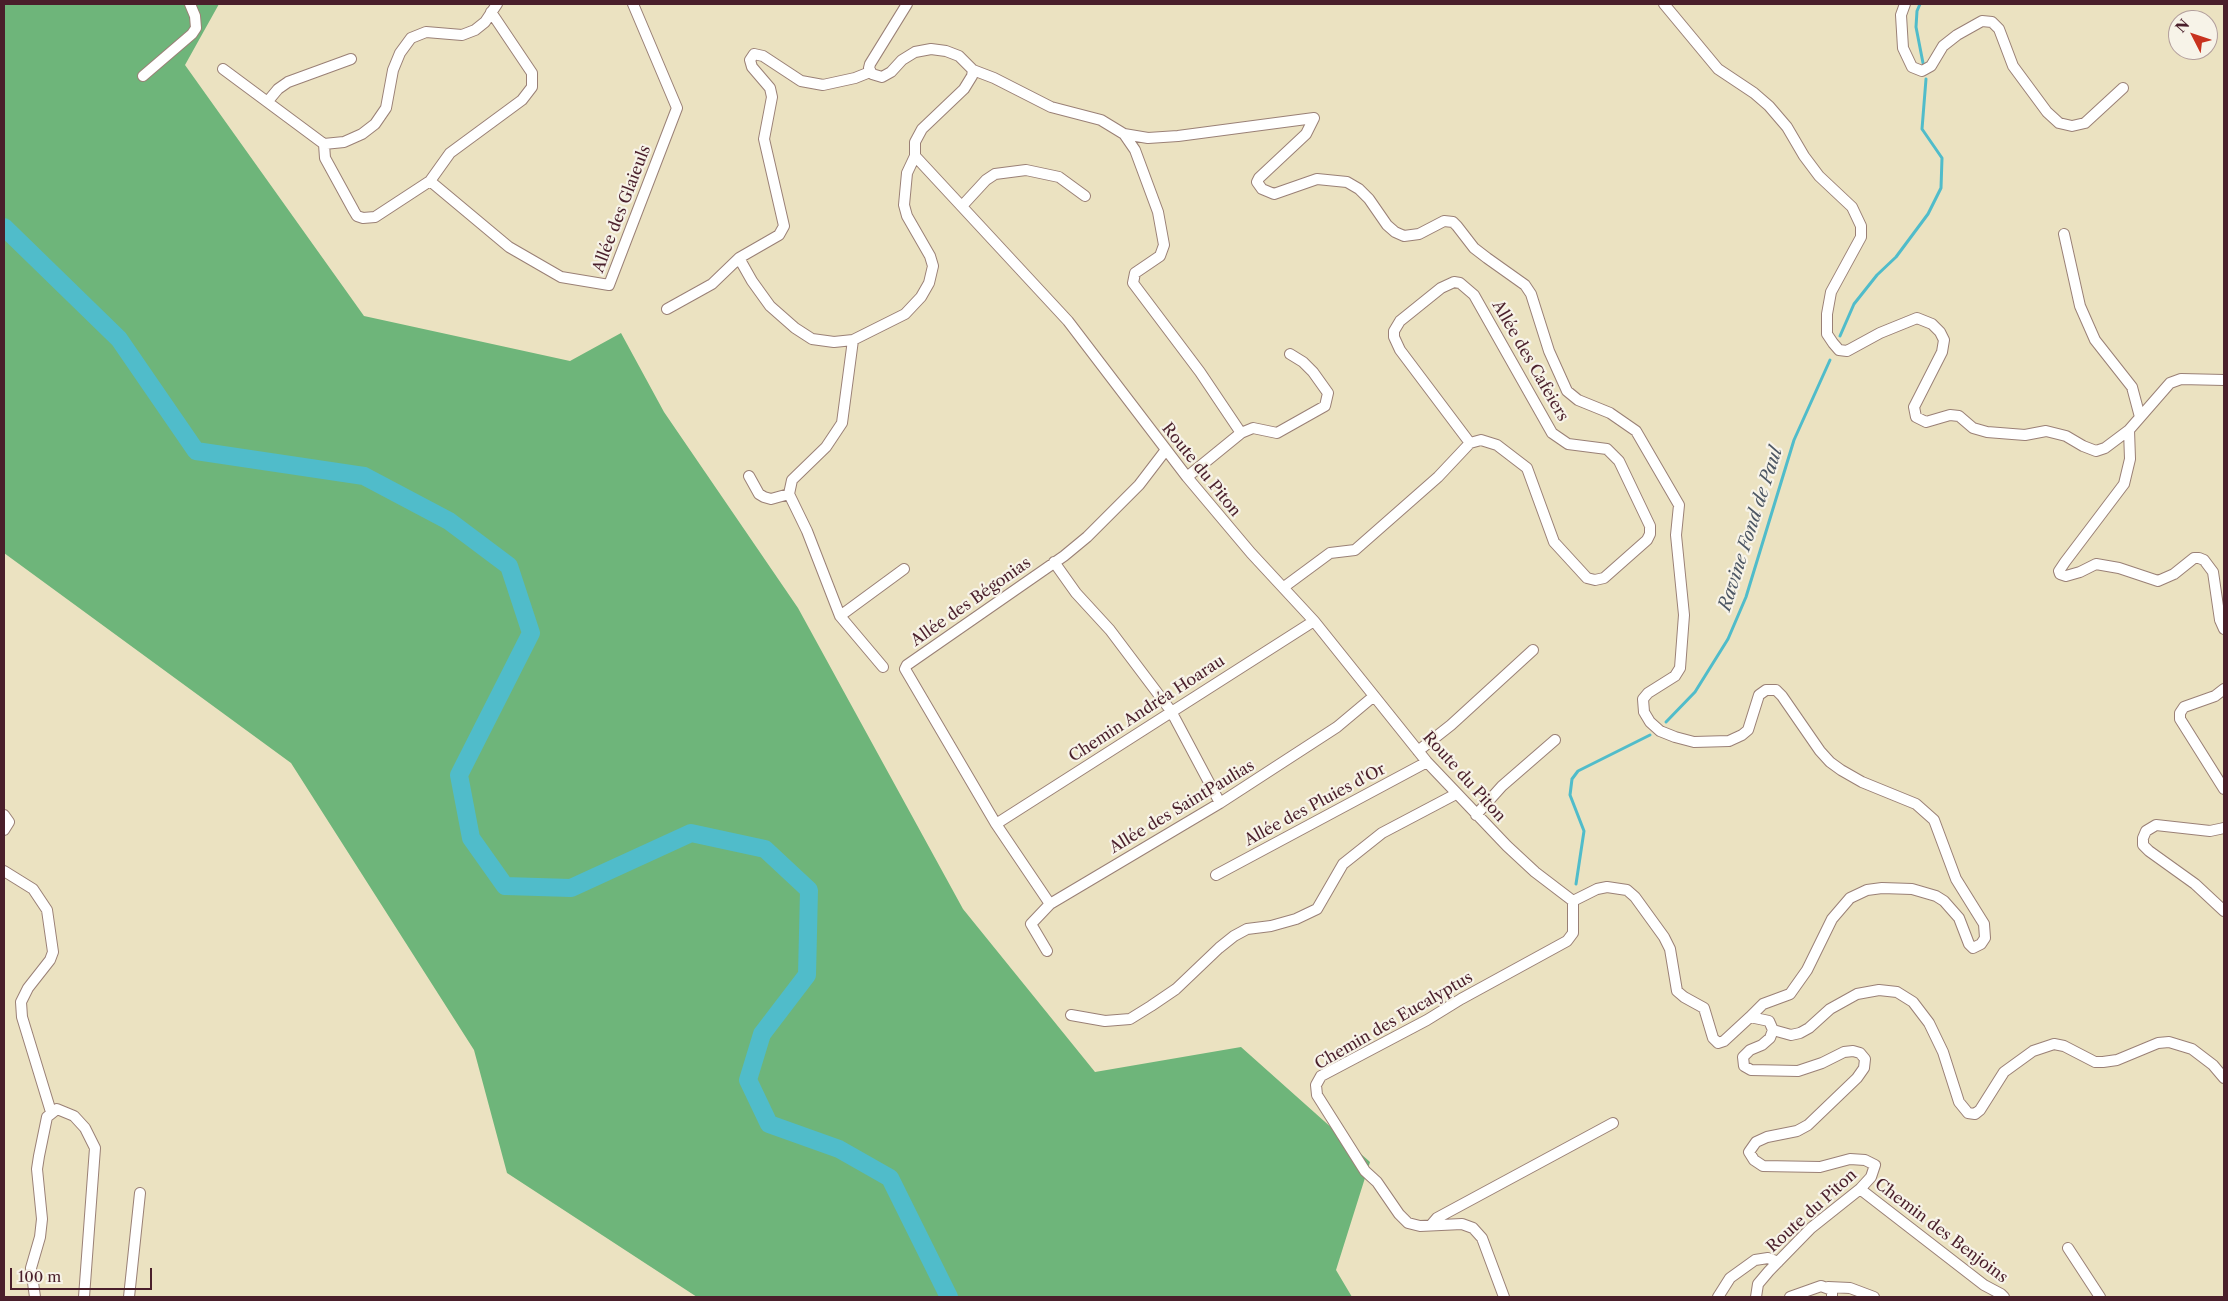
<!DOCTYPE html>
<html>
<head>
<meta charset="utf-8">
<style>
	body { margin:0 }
	#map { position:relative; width:2228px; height:1301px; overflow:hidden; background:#ebe2c1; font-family:"Libre Caslon Text",serif }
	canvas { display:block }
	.frame { position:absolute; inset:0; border:5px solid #4a1f2b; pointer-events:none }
	.north { position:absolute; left:2168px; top:10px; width:50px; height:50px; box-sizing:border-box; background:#f7f3e8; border:1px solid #b29e9c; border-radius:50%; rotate:311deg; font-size:14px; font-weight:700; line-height:20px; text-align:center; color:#4a1f2b }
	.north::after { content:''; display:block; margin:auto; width:18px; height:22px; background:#c8321e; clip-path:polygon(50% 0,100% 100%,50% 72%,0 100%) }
	.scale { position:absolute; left:10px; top:1268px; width:142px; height:22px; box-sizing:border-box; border:2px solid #4a1f2b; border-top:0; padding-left:6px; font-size:15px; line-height:18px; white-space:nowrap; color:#4a1f2b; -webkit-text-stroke:4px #f7f3e8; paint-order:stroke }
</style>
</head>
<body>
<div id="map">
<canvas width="2228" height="1301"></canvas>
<div class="frame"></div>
<div class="north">N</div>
<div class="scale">100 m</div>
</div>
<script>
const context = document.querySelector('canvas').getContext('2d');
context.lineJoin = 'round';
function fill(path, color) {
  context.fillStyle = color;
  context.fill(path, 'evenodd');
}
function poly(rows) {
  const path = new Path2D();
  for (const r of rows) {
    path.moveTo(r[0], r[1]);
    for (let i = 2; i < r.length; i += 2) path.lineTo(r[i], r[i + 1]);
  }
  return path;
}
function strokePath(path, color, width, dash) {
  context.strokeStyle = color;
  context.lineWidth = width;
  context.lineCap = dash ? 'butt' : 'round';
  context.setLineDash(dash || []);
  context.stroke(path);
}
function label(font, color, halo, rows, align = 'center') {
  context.font = font + ' "Libre Caslon Text",serif';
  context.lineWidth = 4.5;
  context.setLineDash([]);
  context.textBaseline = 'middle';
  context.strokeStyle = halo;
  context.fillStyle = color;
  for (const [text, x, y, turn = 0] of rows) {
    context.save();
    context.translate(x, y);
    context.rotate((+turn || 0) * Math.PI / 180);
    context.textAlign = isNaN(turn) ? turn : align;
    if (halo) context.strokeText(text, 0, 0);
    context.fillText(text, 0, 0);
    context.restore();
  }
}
const forest = poly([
	[4,4,219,4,185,65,364,316,570,361,621,333,664,412,798,608,963,909,1095,1072,1241,1047,1370,1162,1336,1270,1352,1297,697,1297,507,1173,474,1050,291,763,4,553]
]);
const stream = poly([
	[1920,4,1917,11,1916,27,1923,63],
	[1840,336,1854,304,1877,275,1896,257,1928,214,1941,188,1942,158,1922,129,1926,79],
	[1666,722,1695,692,1728,639,1746,597,1794,440,1830,360],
	[1576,884,1584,831,1570,795,1572,779,1578,771,1650,735]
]);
const river = poly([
	[4,227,119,339,196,451,364,476,449,521,509,566,531,633,459,775,471,838,505,886,571,888,691,833,765,849,809,890,807,975,762,1034,748,1080,769,1124,839,1149,890,1178,949,1297]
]);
const minor = poly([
	[907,4,870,64,869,68,872,74,882,77,891,72,902,60,915,52,931,49,946,51,959,56,973,70,972,76,964,89,922,129,915,142,915,156,1068,321,1187,477,1251,553,1314,621,1427,762,1507,846,1535,872,1573,901],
	[1664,4,1718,69,1754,93,1769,106,1787,127,1804,156,1819,176,1852,207,1861,226,1861,237,1831,292,1827,314,1827,334,1833,343,1839,350,1847,351,1880,333,1917,318,1932,324,1940,332,1944,340,1942,352,1914,407,1916,417,1926,422,1950,415,1959,416,1973,428,1987,432,2025,435,2046,431,2066,436,2083,446,2096,451,2105,448,2129,430,2170,383,2181,379,2224,380],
	[1905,4,1901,15,1903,48,1912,67,1922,71,1931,66,1943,46,1957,35,1982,21,1992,22,1999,29,2013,66,2047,112,2059,123,2072,126,2085,123,2123,88],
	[223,69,324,144,344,142,362,134,375,124,386,108,393,70,400,53,411,38,426,32,462,35,475,30,485,22,497,4],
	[973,70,994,78,1051,107,1101,120,1124,134,1135,150,1158,212,1164,245,1160,256,1135,273,1133,283,1200,372,1241,433],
	[143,76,192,34,196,28,195,16,190,4],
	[268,101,278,89,288,82,351,59],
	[1124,134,1148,138,1178,136,1314,118,1306,134,1259,178,1257,182,1262,189,1274,194,1317,179,1347,182,1359,189,1369,199,1387,225,1395,232,1404,236,1419,234,1444,221,1453,222,1457,226,1474,248,1487,258,1525,285,1531,294,1549,351,1567,391,1578,400,1610,413,1636,431,1679,505,1676,535,1684,615,1680,668,1675,676,1648,693,1643,699,1644,712,1650,722,1660,731,1675,737,1694,742,1729,741,1742,735,1748,730,1759,695,1766,690,1776,690,1782,696,1820,751,1830,762,1841,770,1862,782,1916,804,1934,820,1956,879,1984,924,1985,938,1981,944,1973,948,1969,944,1959,918,1944,901,1936,896,1912,889,1882,888,1867,890,1850,898,1832,919,1807,970,1790,994,1763,1004,1750,1017],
	[324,144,325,158,354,211,357,216,363,218,375,217,430,181,450,153,522,100,532,87,532,73,491,12],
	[430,181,509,247,561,277,609,285,677,108,633,4],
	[962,206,986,180,995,174,1026,170,1059,177,1085,196],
	[2064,234,2080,306,2095,340,2132,387,2140,417],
	[739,258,752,281,770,306,795,328,812,339,834,342,853,340,905,314,921,297,929,283,933,266,930,256,907,216,904,205,907,173,915,156],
	[667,309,712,284,739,258,779,235,784,226,764,139,772,97,770,88,752,67,750,60,754,54,763,56,801,81,823,85,855,78,870,72],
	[853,340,842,423,826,447,792,480,789,494,807,531,840,616,883,667],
	[2129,430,2130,459,2124,484,2065,562,2059,571,2060,574,2066,576,2080,572,2096,564,2119,568,2158,581,2174,574,2194,558,2199,558,2204,560,2213,572,2220,620,2224,629],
	[749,476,759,494,764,497,771,499,789,494],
	[1187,477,1241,433,1253,428,1277,433,1325,406,1328,393,1313,372,1303,362,1290,354],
	[1054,562,1076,593,1110,630,1171,711,1220,803],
	[1284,587,1330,553,1355,550,1438,477,1470,443,1481,440,1497,445,1527,468,1554,542,1587,578,1595,580,1604,578,1647,540,1650,534,1650,526,1619,461,1607,449,1568,444,1552,433,1474,295,1460,283,1454,282,1441,288,1400,321,1394,331,1394,337,1400,350,1470,443],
	[840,616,904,569],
	[2224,689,2215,696,2184,707,2180,713,2180,719,2224,789],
	[1418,751,1451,725,1533,650],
	[4,815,9,822,4,830],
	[1476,815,1502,786,1555,740],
	[996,824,1314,621],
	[2224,828,2210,831,2156,825,2146,831,2143,838,2143,845,2149,851,2195,884,2224,911],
	[4,871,33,889,47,910,53,952,50,960,28,988,21,1002,22,1017,51,1112],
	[1216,875,1427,762],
	[1573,901,1597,889,1607,887,1627,890,1635,897,1664,937,1670,949,1677,991,1684,997,1704,1008,1713,1038,1718,1043,1724,1041,1750,1017,1769,1021,1773,1030,1770,1038,1762,1045,1750,1050,1743,1057,1744,1066,1751,1070,1798,1071,1822,1063,1844,1052,1853,1051,1860,1053,1865,1059,1864,1068,1857,1078,1808,1125,1797,1131,1767,1137,1756,1142,1749,1152,1754,1160,1763,1166,1820,1167,1850,1159,1865,1160,1875,1165,1871,1177,1860,1189,1811,1228,1769,1271,1758,1284,1756,1297],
	[1050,904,996,824,905,669,907,665,1064,556,1087,537,1139,485,1165,451],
	[1047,951,1031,924,1050,904,1220,803,1337,727,1374,696],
	[1071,1015,1105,1021,1130,1019,1151,1006,1176,989,1219,948,1234,936,1247,929,1271,926,1296,919,1317,909,1343,864,1382,833,1456,794],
	[1773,1030,1791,1035,1800,1033,1809,1028,1830,1009,1857,994,1879,990,1897,992,1913,1002,1929,1023,1943,1052,1959,1102,1968,1113,1975,1114,1980,1110,2004,1072,2033,1051,2054,1044,2064,1046,2095,1062,2103,1062,2117,1060,2158,1043,2169,1042,2192,1049,2213,1065,2224,1078],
	[1860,1189,1984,1285,2001,1294,2004,1297],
	[1431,1225,1437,1218,1613,1123],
	[2068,1248,2100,1297],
	[1828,1287,1850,1288,1874,1297],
	[35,1297,31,1268,40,1237,42,1219,37,1169,39,1156,47,1117,57,1109,74,1116,85,1128,95,1148,84,1297],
	[129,1297,140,1193],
	[1504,1297,1482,1238,1473,1228,1462,1224,1420,1226,1408,1223,1399,1214,1377,1182,1365,1171,1317,1095,1316,1085,1321,1076,1427,1020,1461,999,1567,941,1573,933,1573,901],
	[1718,1297,1730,1278,1755,1260,1768,1258,1778,1262],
	[1790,1297,1821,1286,1832,1290,1832,1297]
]);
const streetNames = [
	["Allée des Glaieuls",622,209,-69],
	["Allée des Cafeiers",1530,361,60],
	["Route du Piton",1201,470,51],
	["Allée des Bégonias",971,602,-35],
	["Chemin Andréa Hoarau",1147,709,-33],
	["Route du Piton",1464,777,48],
	["Allée des Pluies d'Or",1315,805,-28],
	["Allée des SaintPaulias",1182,807,-31],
	["Chemin des Eucalyptus",1394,1021,-30],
	["Route du Piton",1812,1211,-42],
	["Chemin des Benjoins",1941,1231,37]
];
const waterNames = [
	["Ravine Fond de Paul",1751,529,-72]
];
fill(forest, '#6eb57a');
strokePath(stream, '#50bcca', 3);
strokePath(river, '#50bcca', 18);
strokePath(minor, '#9a8076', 12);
strokePath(minor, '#fff', 10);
label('16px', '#4a1f2b', '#f7f3e8', streetNames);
label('italic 18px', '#4c5663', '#f7f3e8', waterNames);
</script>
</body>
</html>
